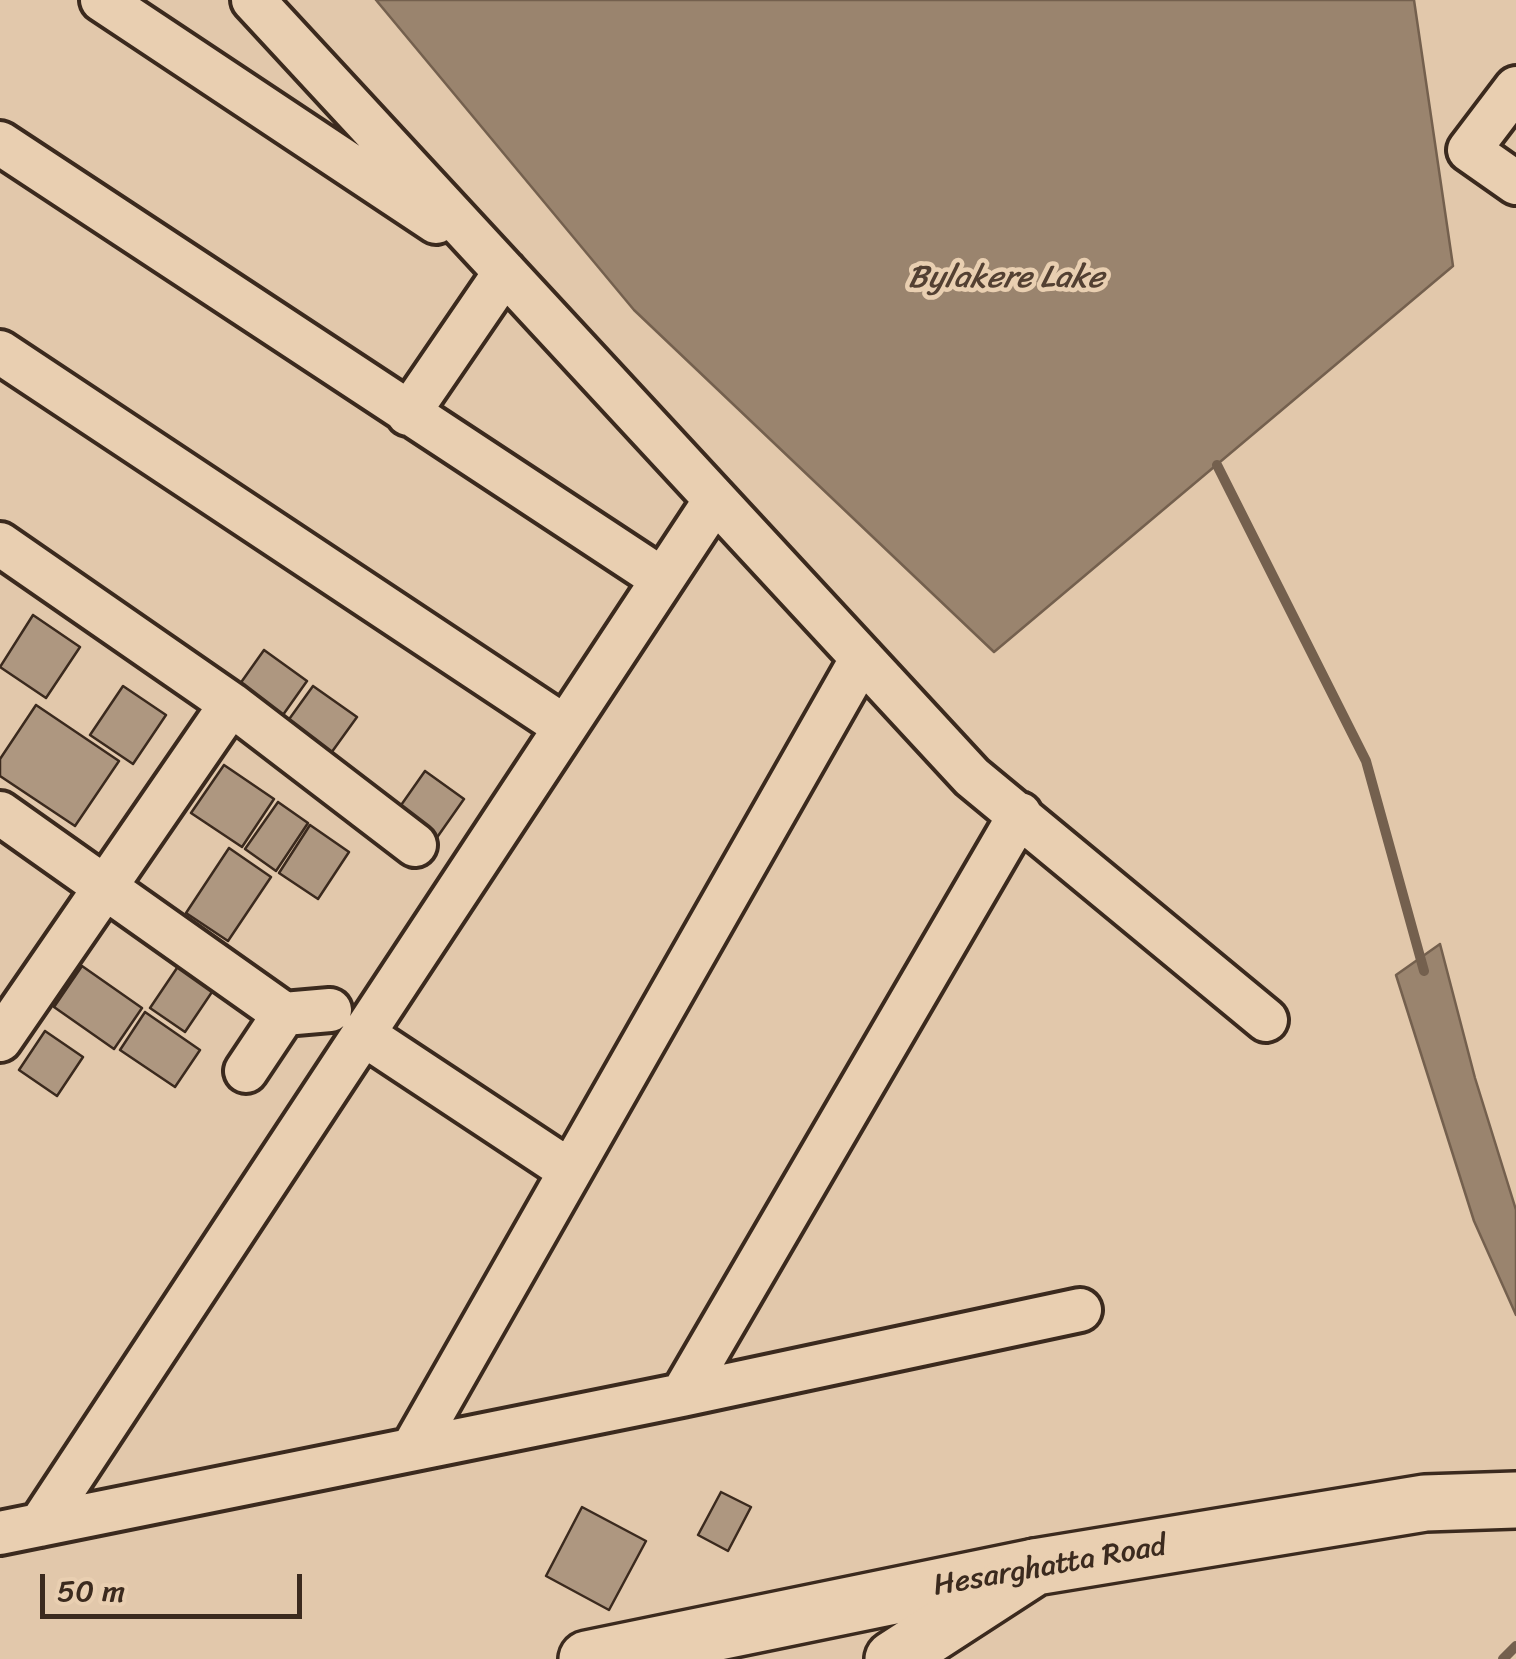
<!DOCTYPE html>
<html>
<head>
<meta charset="utf-8">
<style>
	body { margin:0 }
	#map { position:relative; width:1516px; height:1659px; overflow:hidden; background:#e2c8ab; font-family:Sriracha,sans-serif }
	canvas { display:block }
	.scale { position:absolute; left:40px; top:1574px; width:262px; height:45px; box-sizing:border-box; border:5px solid #3b2a1e; border-top:0; padding-left:12px; font-size:30px; line-height:35px; white-space:nowrap; color:#3b2a1e; -webkit-text-stroke:8px #e9cfb1; paint-order:stroke }
</style>
</head>
<body>
<div id="map">
<canvas width="1516" height="1659"></canvas>
<div class="scale">50 m</div>
</div>
<script>
const context = document.querySelector('canvas').getContext('2d');
context.lineJoin = 'round';
function fill(path, color) {
  context.fillStyle = color;
  context.fill(path, 'evenodd');
}
function poly(rows) {
  const path = new Path2D();
  for (const r of rows) {
    path.moveTo(r[0], r[1]);
    for (let i = 2; i < r.length; i += 2) path.lineTo(r[i], r[i + 1]);
  }
  return path;
}
function strokePath(path, color, width, dash) {
  context.strokeStyle = color;
  context.lineWidth = width;
  context.lineCap = dash ? 'butt' : 'round';
  context.setLineDash(dash || []);
  context.stroke(path);
}
function label(font, color, halo, rows, align = 'center') {
  context.font = font + ' Sriracha,sans-serif';
  context.lineWidth = 9;
  context.setLineDash([]);
  context.textBaseline = 'middle';
  context.strokeStyle = halo;
  context.fillStyle = color;
  for (const [text, x, y, turn = 0] of rows) {
    context.save();
    context.translate(x, y);
    context.rotate((+turn || 0) * Math.PI / 180);
    context.textAlign = isNaN(turn) ? turn : align;
    if (halo) context.strokeText(text, 0, 0);
    context.fillText(text, 0, 0);
    context.restore();
  }
}
const water = poly([
	[376,0,1414,0,1453,266,994,652,634,310,376,0],
	[1440,944,1475,1078,1516,1210,1516,1315,1474,1221,1396,975,1440,944]
]);
const stream = poly([
	[1217,465,1366,761,1424,971],
	[1503,1659,1516,1646]
]);
const building = poly([
	[33,615,80,647,46,698,0,667,33,615],
	[264,650,307,681,273,729,230,698,264,650],
	[123,686,166,715,133,764,90,735,123,686],
	[313,686,357,717,321,767,277,736,313,686],
	[36,705,119,761,75,826,0,776,0,759,36,705],
	[224,765,274,799,242,847,191,813,224,765],
	[425,771,464,799,431,846,392,818,425,771],
	[278,802,308,823,276,871,245,849,278,802],
	[310,825,349,852,318,899,279,873,310,825],
	[229,848,271,877,228,941,186,913,229,848],
	[179,965,214,989,185,1032,150,1008,179,965],
	[82,966,142,1008,114,1049,54,1007,82,966],
	[145,1012,200,1050,175,1087,120,1050,145,1012],
	[45,1031,83,1057,57,1096,19,1070,45,1031],
	[721,1492,751,1507,728,1551,698,1535,721,1492],
	[582,1507,646,1541,609,1610,546,1576,582,1507]
]);
const minor = poly([
	[102,0,436,222],
	[253,0,972,777,1266,1020],
	[1516,88,1469,150,1516,183],
	[0,143,662,579],
	[0,352,565,727],
	[408,414,505,272],
	[0,544,231,704,415,845],
	[0,813,284,1014,330,1010],
	[363,1034,570,1171],
	[0,1040,231,704],
	[246,1071,284,1014],
	[682,1395,1020,814],
	[413,1448,862,658],
	[40,1525,715,500],
	[0,1533,682,1395,1080,1310]
]);
const secondary = poly([
	[587,1659,1035,1567]
]);
const primary = poly([
	[893,1659,1035,1567,1425,1503,1516,1500]
]);
const streetNames = [
	["Hesarghatta Road",1050,1567,-10]
];
const waterNames = [
	["Bylakere Lake",1006,279]
];
fill(water, '#9a846e');
strokePath(water, '#74604e', 2.5);
strokePath(stream, '#74604e', 10);
fill(building, '#ae9780');
strokePath(building, '#3b2a1e', 2.5);
strokePath(minor, '#3b2a1e', 50);
strokePath(secondary, '#3b2a1e', 62);
strokePath(primary, '#3b2a1e', 62);
strokePath(minor, '#e9cfb1', 42);
strokePath(secondary, '#e9cfb1', 55);
strokePath(primary, '#e9cfb1', 55);
label('30px', '#3b2a1e', '#e9cfb1', streetNames);
label('italic 32px', '#534032', '#e9cfb1', waterNames);
</script>
</body>
</html>
